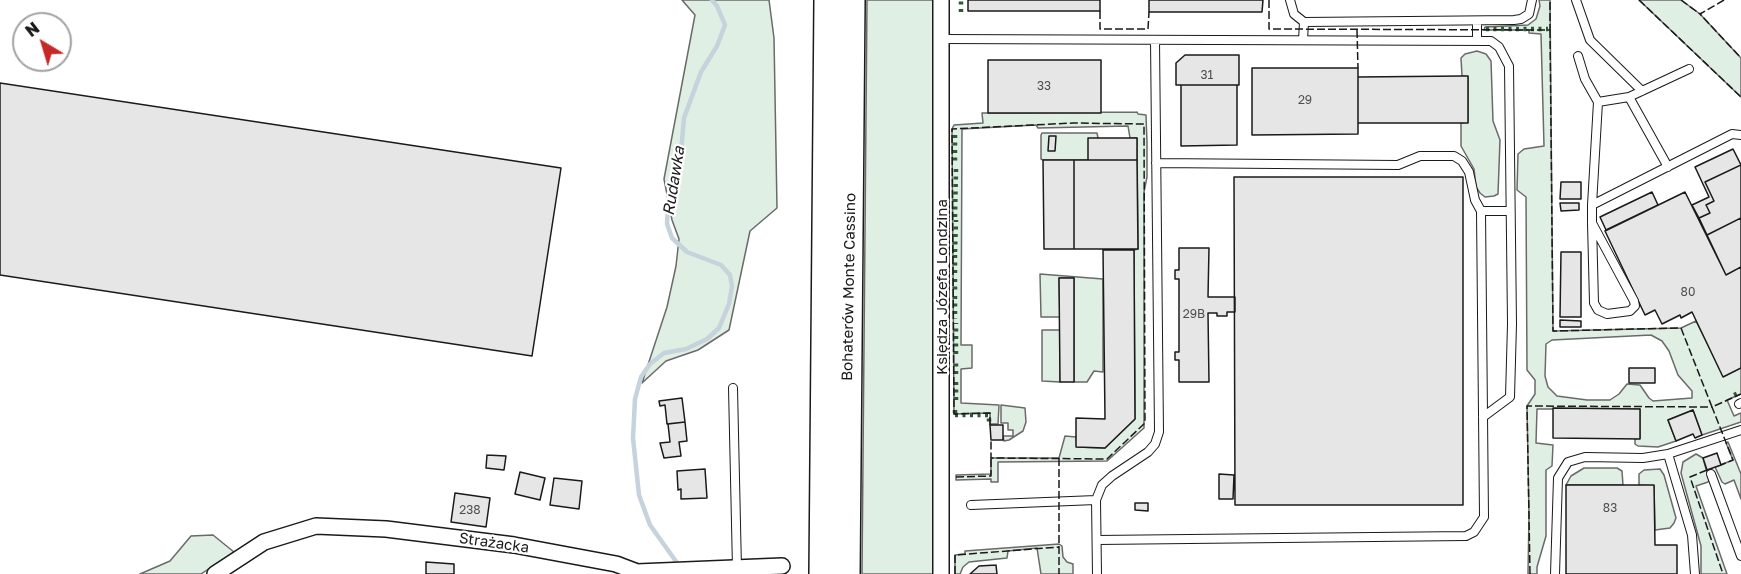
<!DOCTYPE html>
<html>
<head>
<meta charset="utf-8">
<style>
	body { margin:0 }
	#map { position:relative; width:1741px; height:574px; overflow:hidden; background:#fff; font-family:"Golos Text",sans-serif }
	canvas { display:block }
	.north { position:absolute; left:12px; top:12px; width:60px; height:60px; box-sizing:border-box; background:#fff; border:2px solid #a3a3a3; border-radius:50%; rotate:322deg; font-size:16px; font-weight:700; line-height:24px; text-align:center; color:#1a1a1a }
	.north::after { content:''; display:block; margin:auto; width:21px; height:27px; background:#c62828; clip-path:polygon(50% 0,100% 100%,50% 72%,0 100%) }
</style>
</head>
<body>
<div id="map">
<canvas width="1741" height="574"></canvas>
<div class="north">N</div>
</div>
<script>
const context = document.querySelector('canvas').getContext('2d');
context.lineJoin = 'round';
function fill(path, color) {
  context.fillStyle = color;
  context.fill(path, 'evenodd');
}
function poly(rows) {
  const path = new Path2D();
  for (const r of rows) {
    path.moveTo(r[0], r[1]);
    for (let i = 2; i < r.length; i += 2) path.lineTo(r[i], r[i + 1]);
  }
  return path;
}
function strokePath(path, color, width, dash) {
  context.strokeStyle = color;
  context.lineWidth = width;
  context.lineCap = dash ? 'butt' : 'round';
  context.setLineDash(dash || []);
  context.stroke(path);
}
function label(font, color, halo, rows, align = 'center') {
  context.font = font + ' "Golos Text",sans-serif';
  context.lineWidth = 4.5;
  context.setLineDash([]);
  context.textBaseline = 'middle';
  context.strokeStyle = halo;
  context.fillStyle = color;
  for (const [text, x, y, turn = 0] of rows) {
    context.save();
    context.translate(x, y);
    context.rotate((+turn || 0) * Math.PI / 180);
    context.textAlign = isNaN(turn) ? turn : align;
    if (halo) context.strokeText(text, 0, 0);
    context.fillText(text, 0, 0);
    context.restore();
  }
}
const green = poly([
	[682,0,769,0,774,38,777,208,750,231,729,330,698,350,666,361,642,383,667,307,676,266,679,239,672,220,664,179,695,15,682,0],
	[867,0,935,0,934,574,862,574,867,0],
	[1539,0,1550,0,1553,331,1681,328,1696,321,1724,376,1741,368,1741,394,1727,400,1734,416,1741,413,1741,422,1702,435,1693,410,1668,420,1676,441,1658,447,1638,446,1635,444,1635,439,1640,438,1640,409,1537,409,1536,443,1553,445,1552,466,1546,470,1546,536,1537,567,1537,574,1528,574,1529,515,1527,406,1535,394,1535,380,1527,370,1526,197,1517,190,1518,154,1524,149,1544,146,1541,34,1529,33,1529,30,1484,30,1485,27,1528,25,1536,19,1540,6,1539,0],
	[1651,335,1662,341,1669,351,1678,375,1692,391,1692,398,1653,401,1649,398,1640,385,1627,384,1619,394,1610,400,1587,400,1557,396,1548,387,1545,376,1546,344,1552,340,1651,335],
	[1639,0,1681,0,1700,14,1741,58,1741,97,1639,0],
	[1477,51,1486,54,1491,61,1493,121,1500,140,1498,194,1494,196,1485,197,1480,193,1476,187,1474,169,1461,146,1461,123,1468,122,1468,77,1462,76,1461,58,1465,54,1477,51],
	[1137,112,1138,114,1146,115,1147,142,1147,177,1144,192,1144,428,1107,461,998,462,998,482,991,482,991,479,956,480,956,475,991,474,991,458,1059,458,1065,436,1076,437,1077,447,1105,448,1135,419,1134,250,1138,249,1137,138,1130,138,1128,126,1038,128,1036,125,962,129,961,345,972,345,972,368,961,369,961,403,999,405,998,424,990,424,990,413,954,414,952,129,954,125,983,123,982,113,1137,112],
	[1042,133,1097,133,1098,138,1088,160,1043,160,1041,159,1041,135,1042,133],
	[1040,274,1103,279,1103,372,1094,371,1087,382,1074,382,1074,278,1059,278,1060,317,1041,317,1040,274],
	[1042,330,1060,330,1060,382,1042,381,1042,330],
	[1001,405,1025,408,1026,422,1023,431,1009,440,1004,441,1003,436,1013,436,1013,430,1008,430,1008,423,1001,423,1001,405],
	[1728,442,1741,474,1741,499,1734,480,1725,484,1722,482,1715,467,1733,460,1726,443,1728,442],
	[1696,454,1703,458,1709,480,1708,482,1696,486,1727,574,1701,574,1701,546,1681,473,1683,462,1696,454],
	[1584,468,1617,468,1622,471,1623,485,1566,485,1571,476,1584,468],
	[1660,469,1664,475,1676,518,1674,523,1670,528,1655,530,1654,486,1639,485,1639,474,1644,470,1660,469],
	[213,535,234,552,201,574,140,574,170,561,191,536,213,535],
	[1059,544,1062,546,1063,557,1067,562,1073,564,1073,574,1041,574,1037,548,1008,551,1007,558,969,562,963,567,960,574,955,574,955,555,965,554,965,551,1059,544]
]);
const stream = poly([
	[680,567,650,525,639,495,633,438,635,399,641,377,650,364,664,353,686,349,707,339,719,328,729,304,732,286,730,275,721,265,687,252,672,238,667,224,668,206,680,164,684,118,701,72,717,46,725,25,717,6,712,0]
]);
const building = poly([
	[968,0,1100,0,1100,11,968,11,968,0],
	[1149,0,1263,0,1262,12,1149,12,1149,0],
	[1185,55,1239,55,1239,85,1176,85,1176,63,1185,55],
	[988,60,1101,60,1101,113,988,113,988,60],
	[1252,68,1358,68,1358,134,1252,135,1252,68],
	[1462,76,1468,76,1468,123,1358,123,1358,77,1462,76],
	[0,83,561,168,532,356,0,275,0,83],
	[1181,85,1237,85,1237,145,1181,146,1181,85],
	[1049,136,1056,136,1055,151,1048,151,1049,136],
	[1088,138,1137,138,1137,160,1088,160,1088,138],
	[1733,149,1741,165,1705,182,1714,201,1706,205,1710,213,1699,218,1692,205,1709,197,1695,167,1733,149],
	[1043,160,1074,160,1074,249,1044,249,1043,160],
	[1074,160,1137,160,1138,249,1074,249,1074,160],
	[1741,165,1741,218,1707,235,1699,218,1710,213,1706,205,1714,201,1705,182,1741,165],
	[1234,177,1463,177,1463,505,1235,505,1234,177],
	[1561,182,1581,182,1581,199,1560,199,1561,182],
	[1652,192,1658,205,1606,230,1600,217,1652,192],
	[1685,192,1726,275,1741,267,1741,368,1723,377,1692,312,1681,318,1680,315,1662,324,1655,310,1645,315,1605,231,1685,192],
	[1560,203,1579,203,1579,210,1561,211,1560,203],
	[1741,218,1741,267,1726,275,1707,235,1741,218],
	[1179,248,1209,248,1208,297,1235,297,1235,312,1227,312,1227,316,1217,316,1217,313,1208,313,1209,382,1179,382,1179,360,1175,360,1175,352,1179,352,1179,279,1175,279,1175,270,1179,270,1179,248],
	[1103,250,1134,250,1135,419,1105,448,1076,447,1076,418,1105,419,1103,250],
	[1561,252,1581,252,1581,317,1560,317,1561,252],
	[1059,278,1074,278,1074,382,1060,382,1059,278],
	[1560,320,1581,321,1581,327,1560,327,1560,320],
	[1629,368,1655,368,1655,383,1629,383,1629,368],
	[682,398,685,422,667,424,665,405,660,406,659,401,682,398],
	[1553,408,1640,409,1640,439,1553,438,1553,408],
	[1693,410,1702,435,1695,438,1693,434,1676,441,1668,420,1693,410],
	[685,422,687,441,679,442,681,456,664,458,660,443,670,442,668,424,685,422],
	[990,425,1003,425,1003,440,991,440,990,425],
	[1717,453,1721,465,1707,470,1703,458,1717,453],
	[487,455,506,456,504,470,486,468,487,455],
	[705,469,707,498,681,499,681,489,678,490,677,471,705,469],
	[520,472,545,478,540,500,515,494,520,472],
	[1219,474,1234,475,1233,499,1219,499,1219,474],
	[554,478,582,481,579,509,550,505,554,478],
	[1566,485,1654,485,1655,545,1677,545,1677,574,1566,574,1566,485],
	[455,493,490,498,486,527,451,522,455,493],
	[1135,503,1148,503,1148,511,1135,510,1135,503],
	[426,562,454,564,454,574,426,574,426,562],
	[996,565,997,574,970,574,979,566,996,565]
]);
const lane = poly([
	[1290,0,1294,14,1304,22,1303,40],
	[1576,0,1590,40,1642,91],
	[1304,22,1514,20,1521,19,1529,14,1532,0],
	[941,39,1491,41,1499,47,1509,66,1512,324,1510,397,1483,417],
	[1477,41,1477,21],
	[1578,56,1585,79,1598,102,1592,205],
	[1629,97,1668,167],
	[1598,102,1629,97,1689,69],
	[1156,163,1398,165,1420,156,1454,156,1462,161,1469,172,1475,200,1481,211,1509,211],
	[1592,223,1634,301,1635,306,1630,311,1607,314,1598,310,1594,303,1592,223,1592,205,1732,134,1741,135],
	[733,388,737,569],
	[1739,404,1741,403],
	[1668,454,1692,535,1695,574],
	[1711,474,1741,556],
	[971,505,1096,500],
	[1097,540,1466,536,1474,532,1484,517,1481,211],
	[1097,574,1096,500,1102,485,1112,476,1148,452,1155,444,1159,432,1155,40],
	[1555,574,1558,478,1568,462,1585,457,1643,458,1668,454,1741,430]
]);
const street = poly([
	[215,574,264,542,316,526,386,529,514,545,616,564,637,572,782,566],
	[941,574,941,0]
]);
const highway = poly([
	[823,574,828,0],
	[846,574,851,0]
]);
const hedge = poly([
	[961,12,961,0],
	[1486,29,1548,29],
	[955,135,955,165],
	[955,217,956,169],
	[955,252,956,220],
	[955,255,955,276],
	[955,279,955,293],
	[955,296,955,319],
	[956,354,956,323],
	[956,374,956,359],
	[1734,395,1741,392],
	[956,400,956,380],
	[955,413,955,406],
	[955,415,989,415,989,423]
]);
const fence = poly([
	[1269,0,1269,29,1546,30,1550,30,1550,0],
	[1639,0,1741,97],
	[1681,0,1700,14],
	[1724,0,1700,14,1741,58],
	[1100,11,1100,29,1148,29,1149,12],
	[1357,30,1358,68],
	[1550,30,1553,331,1681,328,1712,407,1741,394],
	[990,425,990,413,954,414,952,129,1073,123,1144,124,1145,423,1107,459,991,458,991,440],
	[1059,458,1059,574],
	[1707,470,1690,477,1723,574],
	[956,477,991,476,991,458],
	[955,574,955,555,1059,547],
	[1530,574,1527,406,1712,407,1733,460,1721,465]
]);
const numberNames = [
	["31",1207,75],
	["33",1044,86],
	["29",1305,100],
	["80",1688,292],
	["29B",1194,314],
	["83",1610,508],
	["238",470,510]
];
const streetNames = [
	["Bohaterów Monte Cassino",849,287,-89],
	["Księdza Józefa Londzina",942,287,-90],
	["Strażacka",494,543,8]
];
const waterNames = [
	["Rudawka",674,181,-81]
];
fill(green, '#e0efe3');
strokePath(green, '#6a6a6a', 1.5);
strokePath(stream, '#c6d2dc', 4.5);
fill(building, '#e6e6e6');
strokePath(building, '#1a1a1a', 1.5);
strokePath(lane, '#1a1a1a', 10);
strokePath(street, '#1a1a1a', 18);
strokePath(highway, '#1a1a1a', 30);
strokePath(lane, '#fff', 8);
strokePath(street, '#fff', 15);
strokePath(highway, '#fff', 27);
strokePath(hedge, '#2b5a34', 4.5, [3, 4.5]);
strokePath(fence, '#1a1a1a', 1.5, [8, 3]);
label('12px', '#4d4d4d', null, numberNames);
label('15px', '#1a1a1a', '#fff', streetNames);
label('italic 16px', '#1a1a1a', '#fff', waterNames);
</script>
</body>
</html>
